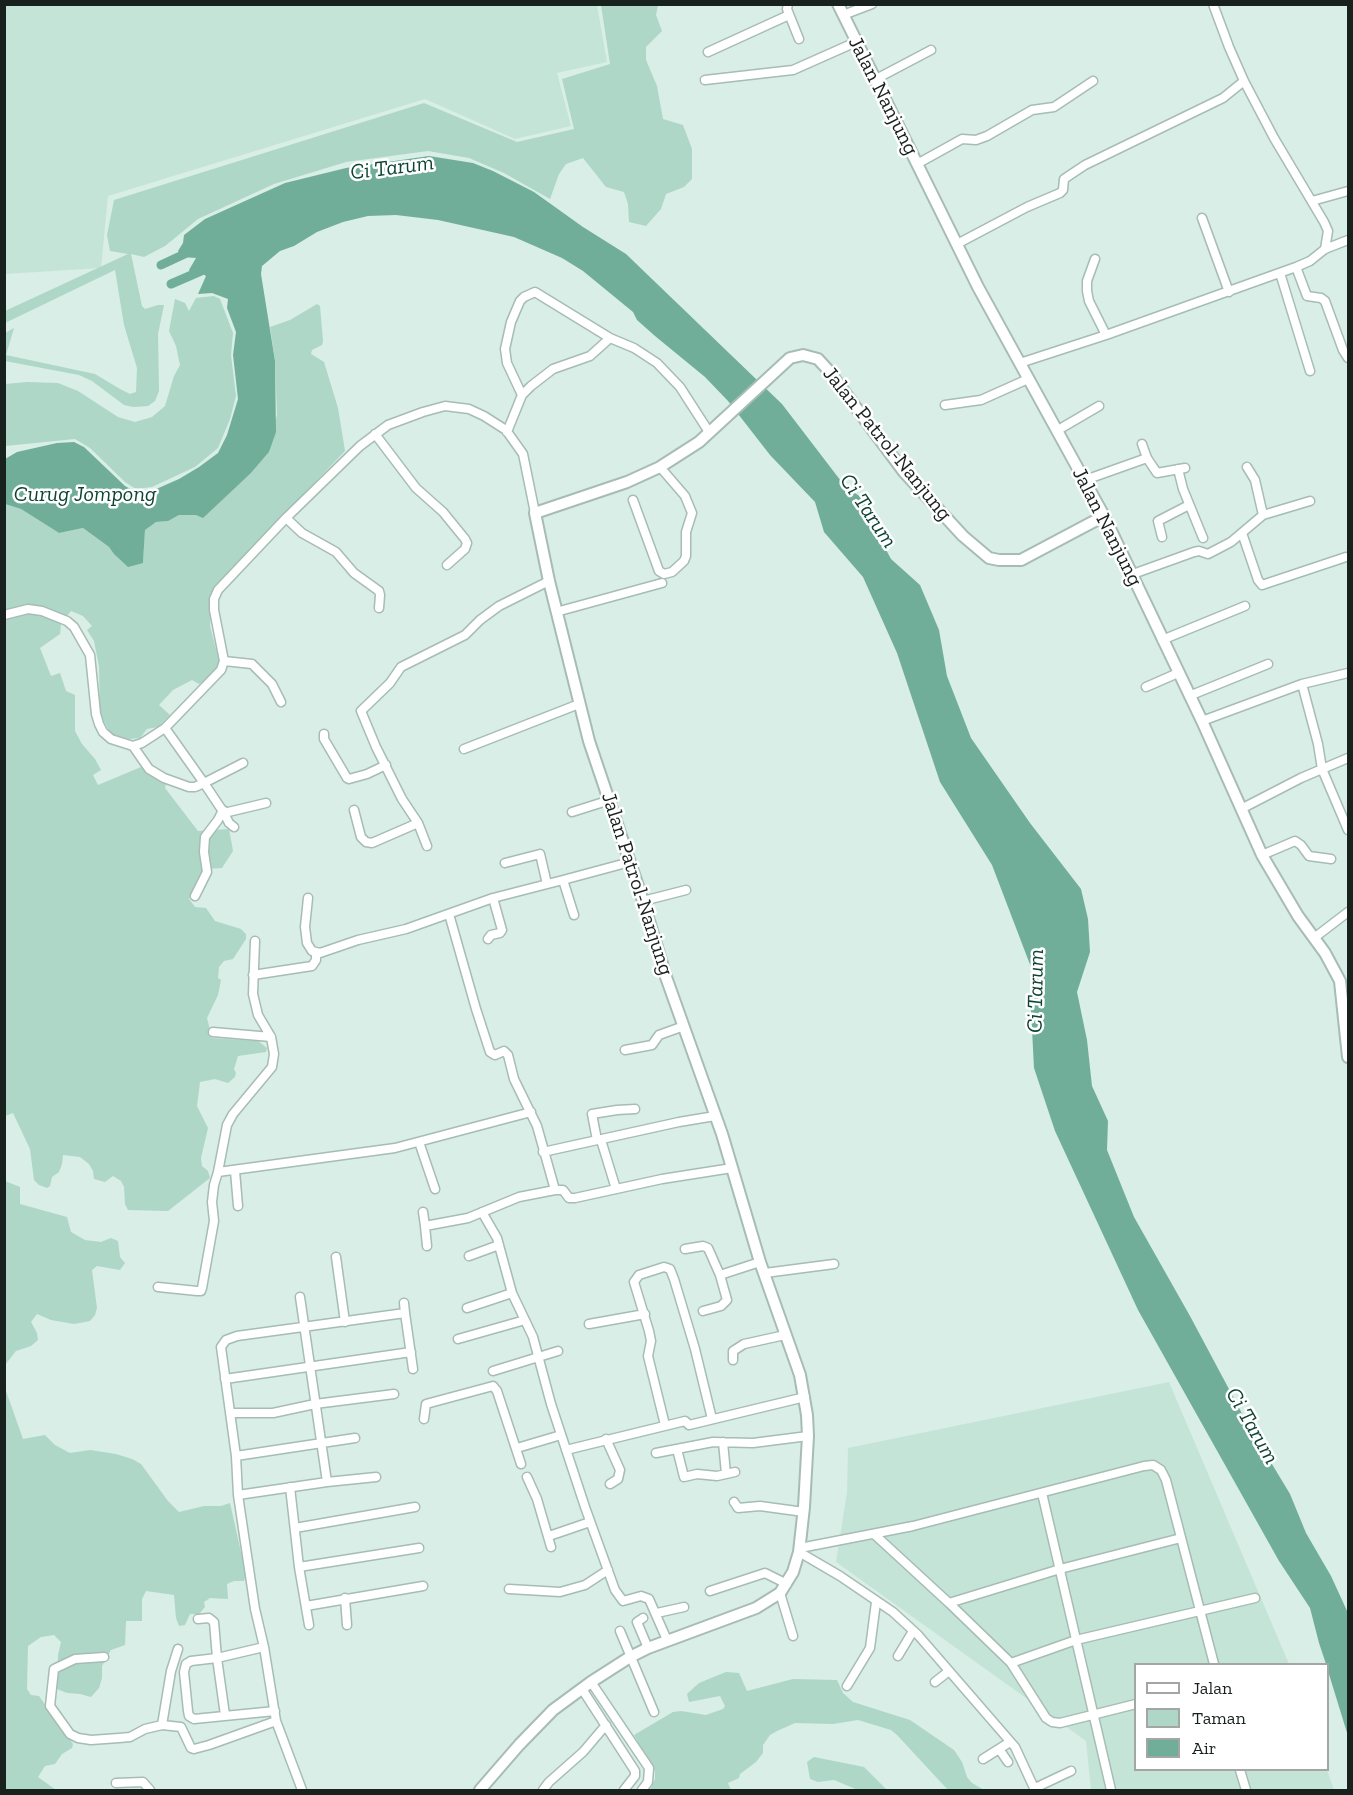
<!DOCTYPE html>
<html>
<head>
<meta charset="utf-8">
<style>
	body { margin:0 }
	#map { position:relative; width:1353px; height:1795px; overflow:hidden; background:#d8eee6; font-family:"Zilla Slab",serif }
	canvas { display:block }
	.frame { position:absolute; inset:0; border:6px solid #19211e; pointer-events:none }
	.legend { position:absolute; left:1134px; top:1663px; width:195px; height:108px; box-sizing:border-box; background:#fff; border:2px solid #a3a6a5; margin:0; padding:8px 10px; list-style:none; font-size:18px; color:#19211e }
	.legend li { display:flex; align-items:center; gap:12px; height:30px }
	.legend b { width:30px; border:2px solid #a3a6a5 }
</style>
</head>
<body>
<div id="map">
<canvas width="1353" height="1795"></canvas>
<div class="frame"></div>
<ul class="legend">
<li><b style="height:8px;background:#fff"></b>Jalan</li>
<li><b style="height:16px;background:#aed7c8"></b>Taman</li>
<li><b style="height:16px;background:#71ae9a"></b>Air</li>
</ul>
</div>
<script>
const context = document.querySelector('canvas').getContext('2d');
context.lineJoin = 'round';
function fill(path, color) {
  context.fillStyle = color;
  context.fill(path, 'evenodd');
}
function poly(rows) {
  const path = new Path2D();
  for (const r of rows) {
    path.moveTo(r[0], r[1]);
    for (let i = 2; i < r.length; i += 2) path.lineTo(r[i], r[i + 1]);
  }
  return path;
}
function strokePath(path, color, width, dash) {
  context.strokeStyle = color;
  context.lineWidth = width;
  context.lineCap = dash ? 'butt' : 'round';
  context.setLineDash(dash || []);
  context.stroke(path);
}
function label(font, color, halo, rows, align = 'center') {
  context.font = font + ' "Zilla Slab",serif';
  context.lineWidth = 5;
  context.setLineDash([]);
  context.textBaseline = 'middle';
  context.strokeStyle = halo;
  context.fillStyle = color;
  for (const [text, x, y, turn = 0] of rows) {
    context.save();
    context.translate(x, y);
    context.rotate((+turn || 0) * Math.PI / 180);
    context.textAlign = isNaN(turn) ? turn : align;
    if (halo) context.strokeText(text, 0, 0);
    context.fillText(text, 0, 0);
    context.restore();
  }
}
const built = poly([
	[5,5,597,5,607,62,557,73,571,126,515,139,425,99,108,196,101,268,5,274],
	[1169,1382,1289,1664,1136,1664,1136,1770,1327,1770,1334,1790,1091,1790,1086,1741,836,1562,847,1492,848,1448]
]);
const green = poly([
	[601,5,658,5,656,15,662,31,646,47,646,60,657,86,663,119,683,125,692,149,692,179,684,187,666,194,661,209,646,226,629,222,628,204,624,192,606,187,583,158,566,164,559,174,550,199,504,173,469,158,428,151,346,162,274,184,198,219,165,246,144,257,131,254,142,306,145,309,158,305,164,305,158,334,159,391,155,401,148,406,133,407,124,405,92,381,79,375,5,361,5,333,14,328,6,355,95,374,120,389,130,394,136,392,137,368,124,325,115,270,5,323,5,311,128,254,110,251,107,235,114,200,424,103,517,142,574,129,562,79,610,64],
	[214,296,220,299,233,333,231,355,236,396,230,419,218,448,195,467,152,487,136,489,125,482,90,448,75,439,5,446,5,384,27,382,58,383,78,391,118,417,135,422,152,417,165,406,174,376,180,365,176,346,169,331,175,299,185,303,189,311,196,298],
	[317,304,320,306,323,341,322,345,312,350,311,354,324,362,338,408,345,451,220,581,211,602,210,626,220,665,213,677,199,684,192,680,173,690,159,705,170,715,158,727,147,729,140,738,129,739,111,734,100,714,99,666,94,641,87,630,92,626,83,616,71,611,61,624,60,634,40,648,51,676,60,673,66,691,75,695,75,731,82,744,95,759,101,770,93,775,98,785,141,767,166,784,165,788,198,831,229,829,233,851,222,868,205,869,189,899,195,907,206,908,215,921,241,929,246,934,246,939,233,959,224,961,219,967,218,978,221,980,218,995,207,1018,212,1038,258,1041,267,1048,266,1052,238,1056,234,1069,236,1073,235,1077,228,1083,215,1079,200,1082,197,1106,208,1128,201,1158,202,1166,208,1171,210,1178,168,1211,128,1210,125,1204,124,1187,121,1181,113,1176,105,1182,94,1179,93,1171,89,1164,80,1157,63,1155,62,1164,59,1172,52,1177,50,1186,47,1188,39,1185,34,1180,30,1149,13,1113,5,1116,5,504,21,509,59,533,83,528,109,547,121,560,143,563,145,529,156,522,167,521,179,515,196,515,222,499,251,473,269,452,277,415,275,361,270,327,290,320],
	[5,1181,20,1187,20,1204,67,1217,71,1232,85,1240,101,1242,111,1238,118,1241,120,1257,125,1263,120,1270,97,1266,92,1270,97,1308,95,1315,90,1321,74,1324,51,1320,37,1314,31,1322,37,1333,38,1340,31,1346,16,1351,5,1365],
	[4,1378,6,1391,23,1439,45,1435,55,1445,70,1453,90,1450,116,1454,132,1459,141,1464,168,1501,179,1512,204,1506,221,1506,230,1503,246,1575,244,1581,234,1581,227,1584,228,1599,210,1598,204,1602,205,1607,199,1614,190,1614,185,1625,179,1626,176,1618,174,1595,146,1591,142,1599,142,1621,126,1621,125,1645,111,1650,102,1666,102,1678,99,1688,91,1697,80,1694,67,1693,57,1689,58,1655,61,1642,54,1635,41,1637,28,1646,27,1689,31,1695,39,1696,73,1744,72,1748,62,1754,55,1764,45,1766,38,1777,56,1790,5,1790],
	[726,1672,739,1673,747,1691,793,1679,837,1680,843,1693,853,1702,910,1720,954,1750,962,1762,967,1777,972,1783,984,1790,948,1790,897,1735,891,1730,858,1720,833,1724,795,1723,777,1731,770,1735,763,1745,763,1753,756,1762,740,1774,739,1778,728,1783,731,1790,650,1790,655,1779,655,1771,634,1735,673,1712,681,1711,706,1715,723,1709,725,1706,720,1696,689,1702,687,1694,699,1683],
	[814,1757,864,1767,887,1790,858,1790,834,1780,818,1782,810,1779,807,1762]
]);
const water = poly([
	[429,156,473,163,493,171,534,192,583,227,626,254,782,404,844,485,866,501,876,531,891,559,920,585,939,630,947,676,971,738,1030,823,1081,889,1088,919,1090,952,1077,992,1087,1040,1092,1086,1108,1121,1107,1150,1134,1217,1190,1316,1246,1421,1290,1494,1306,1533,1331,1576,1348,1613,1348,1736,1328,1671,1328,1664,1326,1664,1319,1643,1310,1608,1279,1561,1138,1310,1055,1131,1034,1068,1031,1010,1034,975,992,865,940,782,897,653,863,577,824,532,815,502,770,455,728,401,705,377,655,336,637,320,633,312,583,271,562,258,514,237,438,220,396,215,368,216,343,222,317,232,294,246,280,251,262,266,261,274,275,361,276,432,269,452,251,473,203,518,196,515,179,515,168,521,156,522,145,530,143,563,128,567,114,554,109,547,83,528,59,533,21,509,5,504,5,459,17,452,57,443,74,442,84,447,125,486,134,491,142,493,154,490,179,479,199,467,218,453,227,435,238,399,233,355,236,332,227,308,228,299,212,293,198,294,206,276,201,273,193,277,189,270,196,258,182,257,178,251,183,243,184,235,205,219,285,183,346,168]
]);
const canal = poly([
	[161,265,191,251],
	[171,284,201,271]
]);
const minor = poly([
	[788,4,787,9,799,39],
	[1213,4,1229,47,1244,81,1274,138,1324,222,1328,231,1325,249],
	[843,15,872,4],
	[708,52,789,15],
	[876,79,931,50],
	[705,80,793,70,856,42],
	[917,164,962,139,976,140,987,136,1032,110,1054,107,1093,81],
	[1312,201,1348,191],
	[1202,218,1229,292],
	[957,244,1027,207,1060,193,1063,190,1064,179,1085,165,1223,98,1244,81],
	[1095,259,1087,281,1087,291,1089,301,1106,335],
	[1296,267,1307,296,1321,298,1325,301,1343,350,1348,358],
	[1280,273,1310,371],
	[1020,363,1106,335,1296,267,1310,261,1325,249,1348,240],
	[522,395,507,363,505,349,511,322,520,301,524,297,535,292,610,338,634,348,657,363,680,387,709,432],
	[945,405,981,400,1028,379],
	[1058,430,1099,406],
	[507,432,522,395,531,386,553,369,590,356,610,338],
	[375,434,416,488,443,512,465,539,467,543,465,549,447,565],
	[1142,444,1147,458],
	[1247,467,1255,480,1263,515],
	[1178,469,1183,489,1203,538],
	[1085,480,1147,458,1157,473,1185,468],
	[633,500,659,571,664,574,672,572,684,561,686,556,686,532,692,513,685,496,660,467],
	[286,518,302,533,336,552,354,573,379,591,380,595,379,608],
	[1242,533,1258,580,1262,585,1346,557],
	[1162,537,1158,521,1189,505],
	[1133,574,1194,552,1199,551,1208,554,1231,542,1263,515,1310,501],
	[556,612,662,583],
	[4,615,28,609,42,611,67,621,74,627,90,655,96,714,99,724,103,732,111,739,133,746,142,743,165,728,221,670,224,661,214,610,214,599,218,590,286,518,360,446,388,425,423,412,445,406,469,409,484,416,506,430,523,454,535,513],
	[1162,640,1245,606],
	[224,661,252,664,272,684,281,702],
	[1302,684,1318,744,1322,769,1348,830],
	[1146,687,1178,673],
	[1189,696,1268,664],
	[1202,721,1302,684,1348,673],
	[165,728,204,783,243,763],
	[324,734,324,739,347,778,349,779,367,774,386,765],
	[133,746,149,769,164,778,189,787,195,787,204,783,224,813,266,803],
	[464,749,579,704],
	[1241,809,1301,778,1348,758],
	[354,810,361,837,366,842,372,843,418,823],
	[572,812,610,800],
	[224,813,229,823,234,827],
	[427,846,418,823,402,799,376,747,361,711,390,683,401,667,465,635,480,620,499,606,549,581],
	[1262,855,1295,841,1301,845,1309,856,1331,859],
	[505,863,540,854,547,884],
	[195,896,207,872,204,852,205,837,218,820,223,810],
	[308,898,305,927,307,943,312,951,320,953,358,940,406,929,493,898,563,880],
	[643,901,686,890],
	[449,914,476,1009,490,1052,495,1055,504,1051,508,1055,514,1079,537,1126,555,1190],
	[574,915,563,880,630,862],
	[1314,938,1348,912],
	[488,939,491,935,500,933,502,930,493,898],
	[253,975,312,966,316,960,316,953],
	[213,1032,271,1037],
	[625,1050,652,1045,659,1035,684,1026],
	[597,1140,592,1114,617,1110,635,1109],
	[601,1140,616,1189],
	[419,1142,435,1189],
	[543,1152,679,1122,715,1116],
	[235,1171,238,1206],
	[218,1172,395,1148,531,1112],
	[423,1212,425,1226,468,1218,519,1197,555,1190,563,1190,569,1198,575,1198,662,1179,732,1168],
	[482,1212,497,1238,512,1293,533,1337,551,1404,585,1507,615,1590,623,1601,641,1596,649,1599,667,1640],
	[425,1226,427,1246],
	[685,1249,703,1246,708,1248,720,1275],
	[469,1256,499,1245],
	[336,1257,345,1322],
	[765,1273,834,1264],
	[158,1287,197,1291,201,1291,202,1288,214,1221,212,1202,214,1185,218,1172,227,1125,233,1114,272,1067,274,1054,271,1037,258,1015,253,994,255,941],
	[300,1297,327,1482],
	[404,1303,405,1313],
	[467,1308,512,1293],
	[703,1311,721,1306,727,1300,720,1275,760,1262],
	[589,1324,645,1314],
	[458,1339,525,1320],
	[733,1360,733,1351,744,1344,785,1335],
	[493,1371,558,1351],
	[225,1379,411,1352],
	[230,1413,273,1413,315,1404,394,1394],
	[424,1419,426,1404,493,1386,497,1391,521,1464],
	[665,1425,648,1356,651,1341,649,1331,634,1282,639,1275,664,1267,670,1269,674,1279,695,1349,712,1419],
	[606,1439,620,1470,618,1479,610,1484],
	[723,1442,726,1474,735,1472],
	[517,1448,561,1435],
	[677,1449,684,1477,697,1474,717,1476,726,1474],
	[566,1450,685,1421,689,1425,805,1397],
	[656,1453,713,1442,753,1443,808,1436],
	[236,1456,355,1438],
	[527,1477,537,1499,551,1547],
	[290,1487,299,1567,309,1625],
	[1042,1493,1111,1790],
	[238,1495,327,1482,376,1477],
	[734,1502,738,1508,760,1506,804,1512],
	[295,1528,415,1507],
	[874,1534,949,1603,1060,1569,1181,1538],
	[549,1536,590,1522],
	[800,1548,913,1526,1144,1466,1153,1465,1161,1470,1166,1480,1214,1664],
	[799,1552,840,1576,893,1612,918,1635,1015,1747,1035,1790],
	[299,1567,419,1548],
	[509,1589,560,1592,585,1585,608,1570],
	[710,1591,765,1573,787,1584],
	[780,1593,793,1636],
	[345,1598,347,1625],
	[949,1603,1011,1663,1076,1640,1255,1598],
	[306,1606,423,1586],
	[657,1613,684,1607],
	[643,1618,637,1622,648,1648],
	[198,1619,209,1618,214,1622,217,1658,225,1715],
	[620,1631,654,1712],
	[264,1647,217,1658,191,1661,186,1664,184,1672,188,1711,189,1716,194,1719,275,1711],
	[178,1649,171,1671,162,1725,181,1727,191,1748,194,1749,209,1745,276,1721],
	[898,1656,913,1631],
	[104,1657,75,1659,54,1669,50,1706,70,1734,78,1738,91,1740,119,1738,130,1737,145,1729,162,1725],
	[1011,1663,1046,1718,1052,1722,1060,1723,1136,1704],
	[591,1682,649,1768,648,1782,642,1790],
	[935,1682,949,1671],
	[847,1686,870,1648,876,1602],
	[582,1689,635,1771,635,1776,624,1790],
	[999,1749,1008,1762],
	[983,1759,1010,1742],
	[1240,1770,1246,1790],
	[116,1783,143,1782,150,1790],
	[1035,1788,1071,1771],
	[302,1790,276,1721,264,1647,255,1609,238,1495,236,1456,221,1347,226,1340,237,1336,405,1313,413,1369],
	[543,1790,549,1782,583,1752,606,1725]
]);
const major = poly([
	[838,4,978,287,1104,516,1202,721,1262,855,1298,916,1325,953,1340,981,1348,1057],
	[480,1790,519,1745,553,1710,591,1682,630,1657,648,1648,756,1608,780,1593,793,1572,799,1552,804,1507,808,1436,807,1415,800,1375,760,1262,722,1134,666,977,643,901,589,741,549,581,535,513,627,482,660,467,699,442,790,358,803,355,818,359,828,370,904,472,963,536,989,558,999,560,1021,560,1104,516]
]);
const streetNames = [
	["Jalan Nanjung",883,96,63],
	["Jalan Patrol-Nanjung",887,444,51],
	["Jalan Nanjung",1107,527,63],
	["Jalan Patrol-Nanjung",637,884,72]
];
const waterNames = [
	["Ci Tarum",392,168,-7],
	["Curug Jompong",85,495],
	["Ci Tarum",868,511,56],
	["Ci Tarum",1036,991,-89],
	["Ci Tarum",1252,1426,60]
];
fill(built, '#c5e4d8');
fill(green, '#aed7c8');
fill(water, '#71ae9a');
strokePath(canal, '#71ae9a', 9);
strokePath(minor, '#a6bcb4', 11);
strokePath(major, '#a6bcb4', 14);
strokePath(minor, '#fff', 8);
strokePath(major, '#fff', 10);
label('21px', '#19211e', '#fff', streetNames);
label('italic 22px', '#0e4435', '#fff', waterNames);
</script>
</body>
</html>
